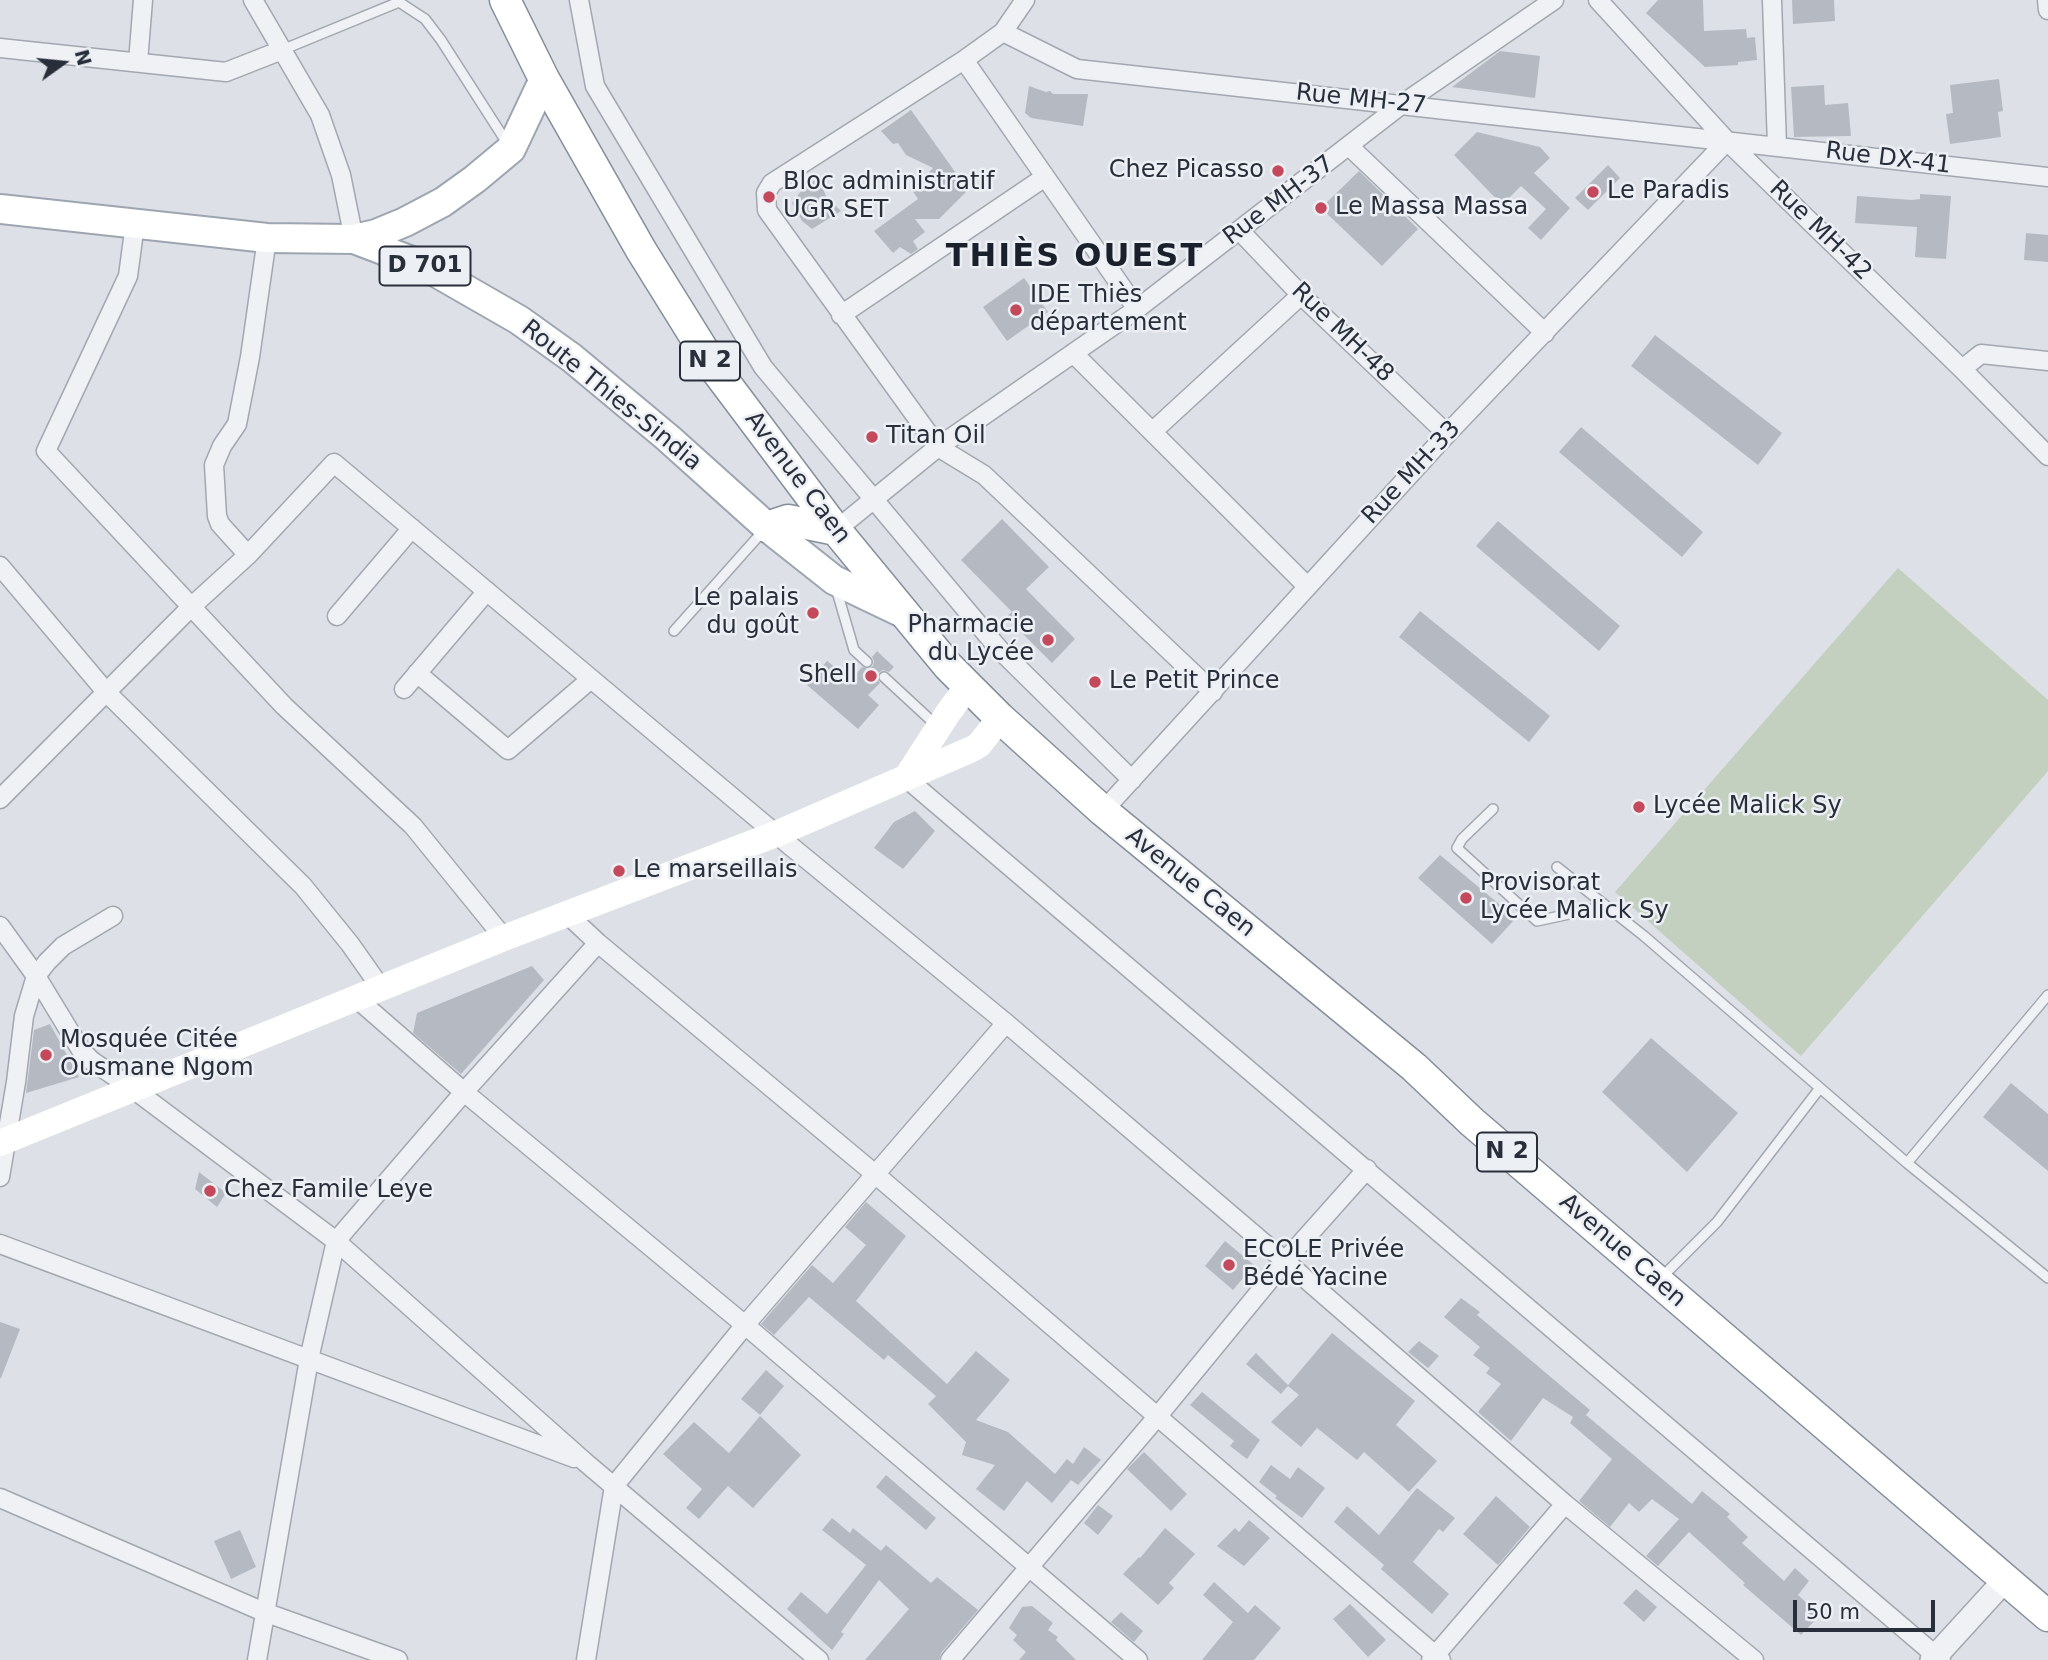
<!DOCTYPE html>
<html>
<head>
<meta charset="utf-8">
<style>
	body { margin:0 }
	#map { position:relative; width:2048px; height:1660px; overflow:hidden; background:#dde0e6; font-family:"DejaVu Sans",sans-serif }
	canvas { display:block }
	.north { position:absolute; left:28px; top:28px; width:70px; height:70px; -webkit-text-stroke:5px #eceff4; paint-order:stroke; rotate:75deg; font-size:19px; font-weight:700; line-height:28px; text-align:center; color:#282f3b }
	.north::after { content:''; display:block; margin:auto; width:24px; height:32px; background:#282f3b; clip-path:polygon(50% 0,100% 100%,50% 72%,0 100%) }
	.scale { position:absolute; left:1793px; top:1600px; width:142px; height:32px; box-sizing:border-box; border:4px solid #282f3b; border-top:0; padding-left:9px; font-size:21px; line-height:24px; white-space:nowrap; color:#282f3b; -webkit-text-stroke:5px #eceff4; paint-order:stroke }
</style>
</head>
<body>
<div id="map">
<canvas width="2048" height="1660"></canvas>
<div class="north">N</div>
<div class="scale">50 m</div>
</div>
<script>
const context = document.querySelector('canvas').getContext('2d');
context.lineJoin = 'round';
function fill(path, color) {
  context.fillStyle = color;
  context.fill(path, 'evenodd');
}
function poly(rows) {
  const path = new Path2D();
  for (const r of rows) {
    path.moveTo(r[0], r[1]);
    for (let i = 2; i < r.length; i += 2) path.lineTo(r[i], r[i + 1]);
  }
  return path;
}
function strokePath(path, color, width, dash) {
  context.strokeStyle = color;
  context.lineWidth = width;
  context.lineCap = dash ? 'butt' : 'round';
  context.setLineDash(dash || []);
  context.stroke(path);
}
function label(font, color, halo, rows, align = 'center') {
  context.font = font + ' "DejaVu Sans",sans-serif';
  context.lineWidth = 5;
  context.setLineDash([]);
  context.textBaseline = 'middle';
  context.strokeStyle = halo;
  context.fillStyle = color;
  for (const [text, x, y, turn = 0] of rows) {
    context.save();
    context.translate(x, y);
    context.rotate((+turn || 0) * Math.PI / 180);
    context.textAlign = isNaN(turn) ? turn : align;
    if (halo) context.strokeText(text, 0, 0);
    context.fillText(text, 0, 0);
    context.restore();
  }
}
const green = poly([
	[1898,568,2048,700,2048,771,1801,1056,1615,892]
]);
const building = poly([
	[1658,0,1703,0,1704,31,1746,29,1747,38,1755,37,1757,60,1738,62,1738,65,1705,67,1646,13],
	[1792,0,1834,0,1835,21,1793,24],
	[1500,51,1540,56,1535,98,1452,87],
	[1999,79,2003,111,1998,112,2001,137,1950,144,1946,114,1953,113,1950,85],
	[1824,85,1825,105,1848,103,1851,136,1794,137,1791,87],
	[1029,86,1046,92,1050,91,1053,94,1088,94,1083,126,1031,118,1025,113],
	[911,110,968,190,939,219,915,219,925,232,913,241,918,249,911,254,900,247,893,253,874,231,918,199,912,190,933,168,906,155,898,143,893,144,881,131],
	[1477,132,1540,147,1550,158,1534,173,1570,208,1541,240,1528,228,1546,209,1521,186,1502,205,1454,155],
	[1608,165,1620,178,1588,210,1575,198],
	[1359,171,1418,229,1382,266,1321,208],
	[821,176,822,187,827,198,841,211,812,229,802,221,792,203,804,187],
	[1920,194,1951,196,1946,259,1915,257,1917,227,1855,223,1857,196,1912,200,1920,199],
	[2026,233,2048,235,2048,262,2024,260],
	[1024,278,1048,312,1007,341,983,307],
	[1655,335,1782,433,1758,465,1631,366],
	[1581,427,1703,532,1682,557,1559,452],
	[1002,519,1049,567,1026,589,1075,639,1052,663,1006,617,1012,612,961,560],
	[1498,521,1620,626,1599,651,1476,546],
	[1420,611,1550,716,1529,742,1399,637],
	[877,651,894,667,889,672,883,670,878,673,877,678,880,683,868,695,879,705,858,729,807,685,827,661,851,680,862,667,868,669,873,666,874,661,872,657],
	[915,811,935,831,903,869,874,848,894,822],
	[1440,855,1516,918,1492,944,1418,878],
	[532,966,544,980,461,1074,413,1033,417,1013],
	[50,1024,79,1077,26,1093,34,1030],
	[1651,1038,1738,1113,1687,1172,1602,1092],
	[2011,1083,2048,1114,2048,1171,1983,1117],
	[199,1172,226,1193,217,1207,195,1189],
	[866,1202,906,1236,856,1301,947,1384,976,1351,1010,1380,976,1420,1008,1432,1055,1474,1067,1459,1073,1464,1084,1447,1101,1460,1078,1485,1071,1480,1052,1503,1027,1481,1004,1511,976,1489,995,1465,962,1455,966,1442,928,1404,936,1396,888,1355,884,1360,809,1297,774,1335,761,1324,812,1265,833,1283,866,1245,845,1227],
	[1225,1241,1254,1265,1233,1290,1205,1266],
	[1461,1298,1480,1312,1477,1315,1590,1410,1586,1415,1692,1504,1702,1491,1730,1514,1727,1517,1748,1537,1742,1543,1784,1581,1795,1568,1809,1581,1798,1595,1820,1615,1801,1635,1743,1585,1745,1583,1689,1532,1658,1566,1646,1556,1679,1519,1652,1499,1639,1512,1629,1503,1610,1527,1579,1501,1612,1459,1570,1423,1573,1417,1543,1398,1511,1441,1478,1412,1501,1384,1486,1373,1490,1368,1473,1355,1480,1347,1444,1317],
	[0,1322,20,1329,1,1378,0,1378],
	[1332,1333,1415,1401,1396,1425,1437,1461,1409,1492,1364,1452,1357,1460,1317,1428,1301,1447,1271,1422,1299,1395,1288,1386,1281,1394,1246,1364,1256,1353,1288,1385],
	[1419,1341,1439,1356,1428,1368,1408,1352],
	[766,1370,784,1386,760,1415,741,1399],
	[1202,1392,1260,1440,1247,1459,1230,1446,1234,1441,1190,1405],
	[760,1416,801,1455,753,1508,728,1486,699,1519,686,1508,702,1489,663,1454,694,1422,729,1453],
	[1144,1452,1187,1494,1171,1511,1127,1469],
	[1271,1465,1290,1479,1298,1467,1325,1488,1302,1518,1275,1498,1277,1496,1259,1482],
	[886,1475,936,1518,926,1530,876,1487],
	[1417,1488,1455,1518,1443,1532,1439,1529,1413,1562,1449,1594,1432,1614,1381,1569,1384,1565,1334,1522,1347,1506,1379,1535],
	[1496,1496,1530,1527,1498,1565,1463,1534],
	[1098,1505,1113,1516,1098,1535,1084,1523],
	[832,1518,850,1533,853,1528,881,1551,886,1545,931,1583,937,1577,978,1610,941,1653,939,1660,865,1660,909,1609,879,1580,841,1632,844,1634,832,1650,787,1609,801,1592,827,1614,866,1565,822,1530],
	[1249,1520,1270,1538,1244,1566,1217,1546,1235,1528,1239,1532],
	[1165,1528,1195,1554,1169,1583,1174,1588,1158,1605,1123,1574,1139,1557,1140,1558],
	[240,1530,256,1567,231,1579,214,1541],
	[1214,1582,1248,1613,1255,1605,1281,1628,1254,1660,1202,1660,1233,1622,1203,1595],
	[1636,1589,1657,1607,1644,1622,1623,1603],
	[1350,1604,1386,1640,1368,1657,1333,1619],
	[1032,1606,1053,1623,1048,1630,1058,1637,1056,1640,1076,1660,1019,1660,1026,1652,1013,1640,1017,1635,1009,1628,1022,1607],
	[1121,1612,1143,1631,1134,1642,1111,1622]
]);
const service = poly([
	[396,0,425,19,441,40,507,143],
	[282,50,399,2],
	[836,588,854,650,867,662],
	[674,631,764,530],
	[884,677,937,726],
	[1493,809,1462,839,1457,848,1537,921,1606,906],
	[1557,867,1644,936,1907,1163,2048,1278],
	[1907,1163,2048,995],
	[1661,1278,1717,1222,1820,1088]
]);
const minor = poly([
	[253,0,320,115,341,175,354,239],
	[579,0,595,86,763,367,999,649,1132,780],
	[1025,0,1003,32,964,60,772,183,766,193,767,210,938,447,984,475,1213,692],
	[1598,0,1727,141,1962,369,2048,456],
	[1772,0,1777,146],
	[2047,0,2048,10],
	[1003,32,1077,69,2048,177],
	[0,48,226,72,282,50],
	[964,60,1137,309],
	[138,62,143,0],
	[1350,147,1545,333],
	[135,224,128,276,46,451,284,706,413,826,504,938],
	[1240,231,1301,295,1447,434],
	[841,315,1045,177],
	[1073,353,1307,586],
	[1962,369,1981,354,2048,361],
	[1152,432,1301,295],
	[836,530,938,447,1137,309,1401,105,1554,0],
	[248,555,220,524,217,516,214,465,222,446,237,424,250,357,267,238],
	[0,566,107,693,303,886,350,944,381,988],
	[337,616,412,528],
	[417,673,508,750,591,679],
	[404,689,487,591],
	[906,778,1941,1660],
	[0,799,191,607,248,555,334,463,776,834,1006,1023,1285,1261,1565,1504,1754,1660],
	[1103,811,1447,434,1727,141],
	[567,914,598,943,875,1174,1441,1660],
	[0,926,36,976,81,1050,92,1061,132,1088,336,1241,585,1462,819,1660],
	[355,997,464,1092,745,1325,1138,1660],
	[0,1177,16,1082,24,1016,36,976,47,962,63,946,113,916],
	[0,1244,574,1458],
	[0,1498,264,1612,398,1660],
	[257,1660,309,1359,336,1241,464,1092,598,943],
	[586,1660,614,1486,745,1325,1006,1023],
	[950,1660,1157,1417,1285,1261,1367,1169],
	[1431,1660,1565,1504]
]);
const tertiary = poly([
	[1932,1660,2005,1580]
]);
const secondary = poly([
	[906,778,948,713,968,686],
	[0,1143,504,938,776,834,972,749,979,745,1000,718]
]);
const primary = poly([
	[0,209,267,238,354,239,425,266,519,320,572,358,668,438,767,527,834,580,903,613],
	[354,239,376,234,405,222,443,202,475,179,511,149,544,79]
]);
const trunk = poly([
	[505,0,544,79,641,250,715,369,836,530,948,666,1000,718,1103,811,1414,1067,1472,1122,2048,1616],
	[767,527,788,520,836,530]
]);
const markers = [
	[1278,171,7,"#c4495a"],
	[1593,192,7,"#c4495a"],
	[769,197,7,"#c4495a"],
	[1321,208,7,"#c4495a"],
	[1016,310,7,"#c4495a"],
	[872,437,7,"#c4495a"],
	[813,613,7,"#c4495a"],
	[1048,640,7,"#c4495a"],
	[871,676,7,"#c4495a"],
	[1095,682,7,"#c4495a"],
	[1639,807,7,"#c4495a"],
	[619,871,7,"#c4495a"],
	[1466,898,7,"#c4495a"],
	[46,1055,7,"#c4495a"],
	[210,1191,7,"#c4495a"],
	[1229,1265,7,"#c4495a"]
];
const shields = [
	[425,266,91],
	[710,361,60],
	[1507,1152,60]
];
const shieldNames = [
	["D 701",425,266],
	["N 2",710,361],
	["N 2",1507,1152]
];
const streetNames = [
	["Rue MH-27",1361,100,6],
	["Rue DX-41",1888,159,7],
	["Rue MH-37",1279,201,-37],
	["Rue MH-42",1820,231,44],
	["Rue MH-48",1342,333,44],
	["Route Thies-Sindia",611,396,39],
	["Rue MH-33",1412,473,-47],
	["Avenue Caen",797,478,53],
	["Avenue Caen",1190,883,39],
	["Avenue Caen",1622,1251,41]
];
const poiNames = [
	["Chez Picasso",1264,171,"right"],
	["Bloc administratif",783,183],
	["UGR SET",783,211],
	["Le Paradis",1607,192],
	["Le Massa Massa",1335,208],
	["IDE Thiès",1030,296],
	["département",1030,324],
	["Titan Oil",886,437],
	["Le palais",799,599,"right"],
	["du goût",799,627,"right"],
	["Pharmacie",1034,626,"right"],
	["du Lycée",1034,654,"right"],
	["Shell",857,676,"right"],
	["Le Petit Prince",1109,682],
	["Lycée Malick Sy",1653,807],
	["Le marseillais",633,871],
	["Provisorat",1480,884],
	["Lycée Malick Sy",1480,912],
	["Mosquée Citée",60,1041],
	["Ousmane Ngom",60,1069],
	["Chez Famile Leye",224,1191],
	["ECOLE Privée",1243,1251],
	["Bédé Yacine",1243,1279]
];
const districtNames = [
	["THIÈS OUEST",1075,258]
];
fill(green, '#c3cfbf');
fill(building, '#b5bac2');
strokePath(service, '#a3a7af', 12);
strokePath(minor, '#a3a7af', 21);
strokePath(tertiary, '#a3a7af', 26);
strokePath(primary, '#9da5b1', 32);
strokePath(trunk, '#858e9b', 33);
strokePath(service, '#eff1f5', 9);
strokePath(minor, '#eff1f5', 18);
strokePath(tertiary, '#eff1f5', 23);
strokePath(secondary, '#fff', 26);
strokePath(primary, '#fff', 28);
strokePath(trunk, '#fff', 30);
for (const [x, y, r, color] of markers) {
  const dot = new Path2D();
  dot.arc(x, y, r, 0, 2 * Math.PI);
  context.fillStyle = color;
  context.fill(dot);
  strokePath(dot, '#eceff4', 2.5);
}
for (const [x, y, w] of shields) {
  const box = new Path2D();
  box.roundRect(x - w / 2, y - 19.5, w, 39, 5);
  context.fillStyle = '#eceff4';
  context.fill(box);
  strokePath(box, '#282f3b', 2);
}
label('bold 23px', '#282f3b', null, shieldNames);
label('24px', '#282f3b', '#eceff4', streetNames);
label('24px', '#282f3b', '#eceff4', poiNames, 'left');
context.letterSpacing = '2px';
label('bold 32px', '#1a202c', '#eceff4', districtNames);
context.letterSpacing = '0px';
</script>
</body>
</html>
